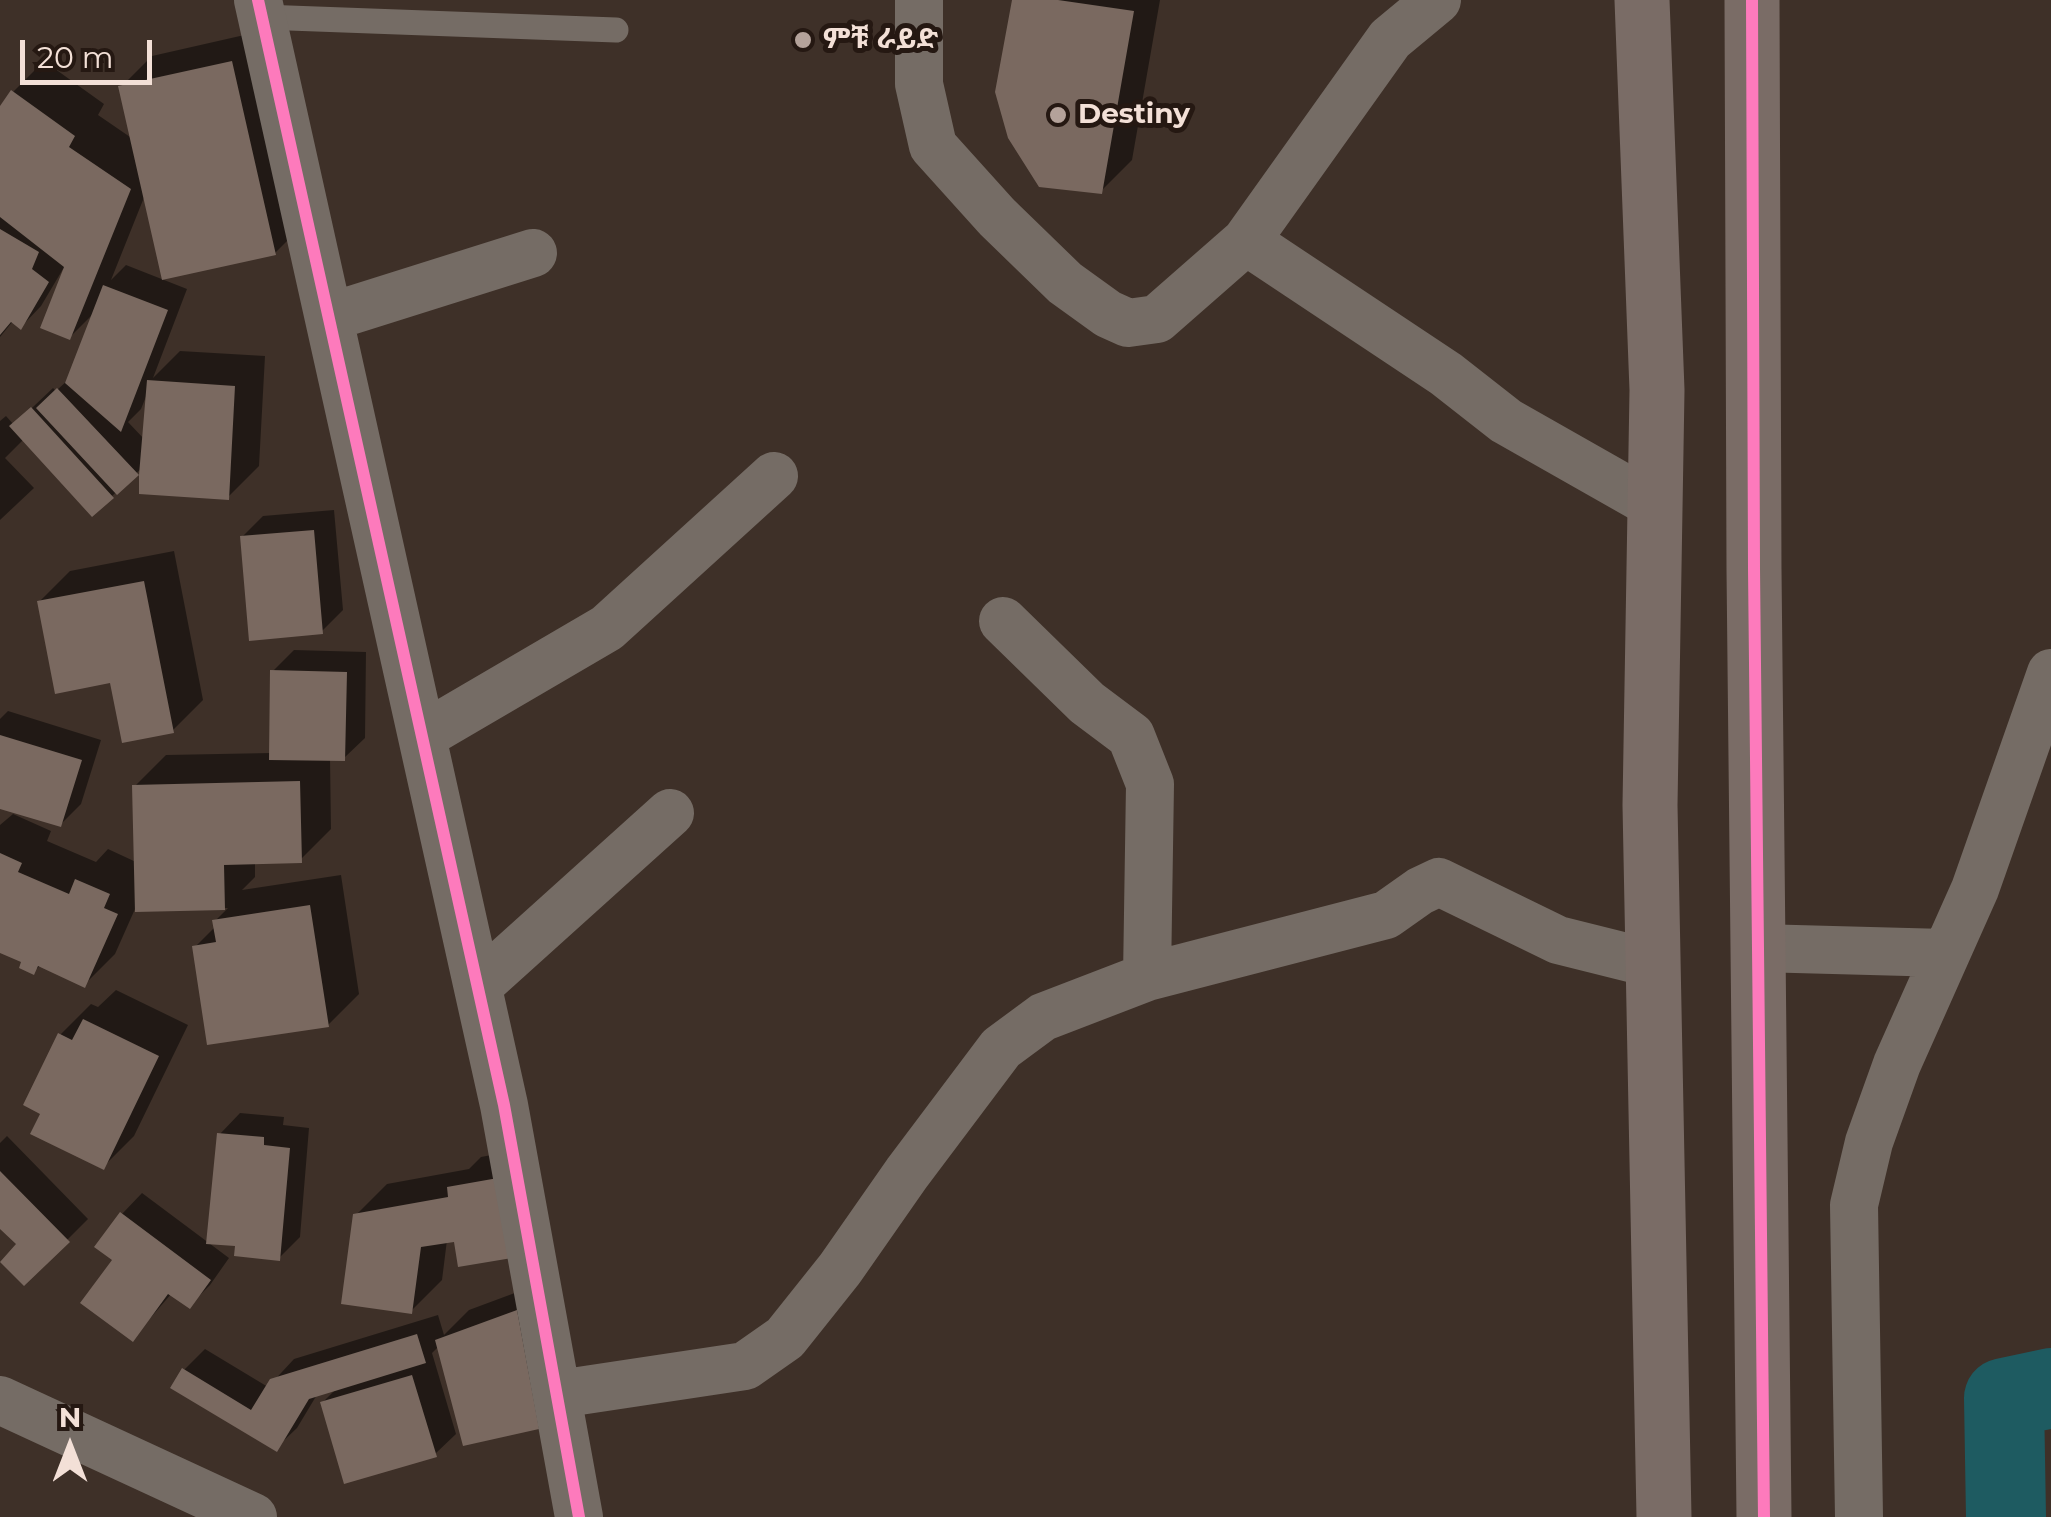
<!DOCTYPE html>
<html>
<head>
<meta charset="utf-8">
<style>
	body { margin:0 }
	#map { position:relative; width:2051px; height:1517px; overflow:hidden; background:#3e3028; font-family:Montserrat,sans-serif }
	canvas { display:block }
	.north { position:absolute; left:20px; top:1397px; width:100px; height:100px; -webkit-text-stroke:8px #251812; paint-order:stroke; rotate:0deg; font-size:28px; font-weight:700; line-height:40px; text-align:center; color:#f3e0d7 }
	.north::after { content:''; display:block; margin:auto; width:35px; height:45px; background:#f3e0d7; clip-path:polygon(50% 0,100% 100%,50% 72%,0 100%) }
	.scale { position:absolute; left:20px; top:40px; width:132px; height:45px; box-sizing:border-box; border:5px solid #f3e0d7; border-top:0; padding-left:12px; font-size:30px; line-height:35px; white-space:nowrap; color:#f3e0d7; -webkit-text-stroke:8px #251812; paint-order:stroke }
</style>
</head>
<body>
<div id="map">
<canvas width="2051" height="1517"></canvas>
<div class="north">N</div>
<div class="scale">20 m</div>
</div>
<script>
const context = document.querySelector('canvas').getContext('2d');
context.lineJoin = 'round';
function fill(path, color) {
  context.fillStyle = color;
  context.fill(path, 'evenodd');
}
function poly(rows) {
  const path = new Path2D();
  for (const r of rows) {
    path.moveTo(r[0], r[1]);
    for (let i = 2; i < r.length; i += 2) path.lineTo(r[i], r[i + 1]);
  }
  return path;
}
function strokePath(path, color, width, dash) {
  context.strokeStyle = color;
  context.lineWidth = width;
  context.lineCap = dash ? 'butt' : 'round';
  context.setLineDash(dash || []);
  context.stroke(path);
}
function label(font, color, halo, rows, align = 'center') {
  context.font = font + ' Montserrat,"Noto Sans Ethiopic",sans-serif';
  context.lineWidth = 10;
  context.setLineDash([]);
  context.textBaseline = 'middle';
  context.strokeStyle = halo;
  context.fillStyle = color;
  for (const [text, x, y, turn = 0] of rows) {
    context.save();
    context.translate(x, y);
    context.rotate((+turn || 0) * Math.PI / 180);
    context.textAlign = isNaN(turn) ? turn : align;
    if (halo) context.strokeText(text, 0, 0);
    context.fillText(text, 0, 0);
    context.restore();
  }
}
const shadow = poly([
	[1015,0,1160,0,1132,160,1101,191],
	[262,31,306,222,275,253,145,195,111,280,126,265,187,289,153,378,180,351,265,356,259,466,228,497,144,466,112,496,24,439,5,458,34,488,0,520,0,421,6,416,14,425,53,388,56,391,70,378,95,312,70,337,66,271,63,269,41,306,21,327,13,321,0,337,0,111,13,92,44,61,104,104,98,115,133,139,121,87,152,56],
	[147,394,145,440,128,422,141,409],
	[334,510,343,610,322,631,242,537,263,516],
	[174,551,203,700,172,731,112,680,39,602,70,571],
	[294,650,366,652,365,738,344,758,330,758,331,829,300,860,255,861,255,877,242,890,341,875,359,994,328,1025,195,947,216,926,215,921,228,908,135,909,115,954,84,985,41,965,33,972,24,961,0,950,0,825,13,814,51,831,47,841,96,862,108,849,136,862,135,786,166,755,271,753,273,671],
	[8,711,101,740,81,804,60,825,0,806,0,719],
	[116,990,188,1025,134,1136,103,1167,44,1113,60,1035,91,1004,98,1007],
	[240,1113,284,1117,283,1125,309,1128,300,1237,279,1258,220,1134],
	[7,1136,88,1219,24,1283,19,1244,0,1225,0,1143],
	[528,1148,456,1239,447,1240,442,1280,411,1311,356,1215,387,1184,469,1169,481,1157],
	[142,1193,229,1258,210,1285,189,1306,172,1293,133,1338,115,1259,122,1214],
	[547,1281,568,1396,439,1346,432,1353,456,1434,435,1454,323,1402,338,1387,318,1393,297,1428,276,1448,184,1370,205,1349,268,1387,294,1359,438,1315,444,1335,469,1310]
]);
const river = poly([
	[2006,1517,2004,1398,2051,1388]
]);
const building = poly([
	[1012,0,1058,0,1134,11,1102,194,1039,187,1008,138,995,92],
	[232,61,276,255,162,280,118,86],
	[11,90,75,136,69,147,131,189,70,340,40,328,64,267,0,217,0,106],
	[0,229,39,252,32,269,49,282,21,330,11,322,0,335],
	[103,285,168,310,121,432,65,383],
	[147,380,235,386,229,500,139,494,139,475,117,495,36,408,57,388,139,475],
	[31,407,114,498,92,517,9,426],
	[314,530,323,634,249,641,240,536],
	[144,581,174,733,122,743,110,683,55,694,37,601],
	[270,670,347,672,345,761,269,760],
	[0,735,82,760,61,827,0,809],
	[300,781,302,863,224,865,225,910,135,912,132,785],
	[0,853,22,863,18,872,69,894,75,879,110,894,104,908,118,914,85,988,38,966,34,975,19,968,21,962,0,953],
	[310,905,329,1027,207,1045,192,946,216,942,212,920],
	[83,1019,159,1056,104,1170,30,1134,40,1114,23,1105,58,1033,72,1040],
	[217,1133,264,1137,264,1145,290,1148,280,1261,234,1256,235,1246,206,1244],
	[0,1171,70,1242,24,1286,0,1262,16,1244,0,1229],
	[498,1178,512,1258,458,1267,454,1242,421,1247,412,1314,341,1304,353,1214,448,1197,447,1187],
	[120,1212,211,1280,190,1309,168,1294,133,1342,80,1303,112,1260,94,1247],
	[517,1310,539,1429,463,1446,435,1340],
	[417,1334,426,1363,309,1399,277,1452,170,1388,182,1368,251,1410,270,1379],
	[412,1375,437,1457,344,1484,320,1402]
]);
const service = poly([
	[262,17,616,30]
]);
const minor = poly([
	[258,0,504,1105,579,1517],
	[919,0,919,84,933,146,997,217,1065,283,1108,314,1128,323,1157,319,1246,241,1390,39,1437,0],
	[1246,241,1446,374,1506,421,1654,505],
	[330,317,533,253],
	[1003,621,1087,703,1131,736,1150,784,1147,977],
	[424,735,607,628,774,476],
	[1758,948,1945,953],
	[478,986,670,813],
	[559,1394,745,1366,785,1338,840,1269,907,1173,1001,1048,1043,1017,1147,977,1386,915,1420,891,1439,882,1558,940,1654,964],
	[0,1400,253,1517],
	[1859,1517,1854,1205,1869,1142,1897,1064,1975,889,2051,673]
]);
const secondary = poly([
	[1642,0,1657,390,1650,805,1664,1517],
	[1752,0,1754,569,1764,1517]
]);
const cycleway = poly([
	[258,0,504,1105,579,1517],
	[1752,0,1754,569,1764,1517]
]);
const markers = [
	[803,40,10,"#b4a29a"],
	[1058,115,10,"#b4a29a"]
];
const poiNames = [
	["ምቹ ራይድ",823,40],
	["Destiny",1078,115]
];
fill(shadow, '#0007');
strokePath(river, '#1e5b61', 80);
fill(building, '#7a6960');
strokePath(service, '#756c65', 25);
strokePath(minor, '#756c65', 48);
strokePath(secondary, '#7a6c66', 55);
strokePath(cycleway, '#fd7abc', 12);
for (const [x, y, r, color] of markers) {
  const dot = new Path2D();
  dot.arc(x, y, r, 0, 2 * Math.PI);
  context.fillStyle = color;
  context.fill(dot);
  strokePath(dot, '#251812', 4);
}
label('bold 28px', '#f3e0d7', '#251812', poiNames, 'left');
</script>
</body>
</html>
